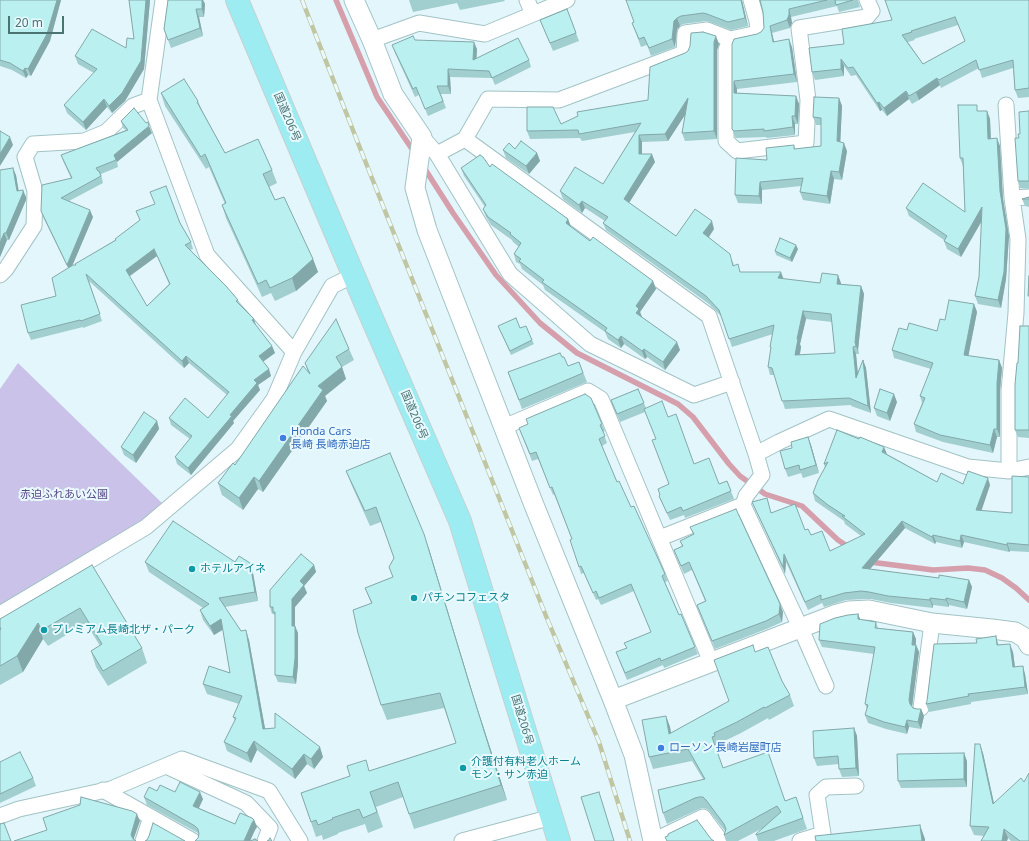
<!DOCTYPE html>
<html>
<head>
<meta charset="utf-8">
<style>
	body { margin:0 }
	#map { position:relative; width:1029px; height:841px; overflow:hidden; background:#e3f6fc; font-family:"Noto Sans",sans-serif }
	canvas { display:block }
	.scale { position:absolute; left:8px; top:16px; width:56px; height:18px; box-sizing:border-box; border:2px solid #4a7372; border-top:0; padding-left:5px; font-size:12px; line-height:14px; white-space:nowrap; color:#4a7372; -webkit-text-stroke:3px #e9faff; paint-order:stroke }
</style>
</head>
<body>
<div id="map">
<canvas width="1029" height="841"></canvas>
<div class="scale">20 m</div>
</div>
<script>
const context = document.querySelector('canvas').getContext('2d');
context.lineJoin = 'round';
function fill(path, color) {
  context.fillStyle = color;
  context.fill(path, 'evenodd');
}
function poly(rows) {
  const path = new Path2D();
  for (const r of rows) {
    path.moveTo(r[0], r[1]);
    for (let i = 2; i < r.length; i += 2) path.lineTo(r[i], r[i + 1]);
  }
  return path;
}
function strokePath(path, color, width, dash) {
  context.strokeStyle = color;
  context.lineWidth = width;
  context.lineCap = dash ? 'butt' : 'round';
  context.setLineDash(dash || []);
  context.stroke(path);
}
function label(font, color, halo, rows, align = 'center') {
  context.font = font + ' "Noto Sans","Noto Sans JP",sans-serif';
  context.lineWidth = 4;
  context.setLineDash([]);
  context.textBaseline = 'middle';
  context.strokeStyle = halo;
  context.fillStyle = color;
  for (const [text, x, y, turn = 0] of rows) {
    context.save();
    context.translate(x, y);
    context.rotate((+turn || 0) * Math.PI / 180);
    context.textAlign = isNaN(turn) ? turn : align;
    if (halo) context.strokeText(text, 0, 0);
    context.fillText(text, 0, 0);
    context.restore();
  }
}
const green = poly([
	[18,363,163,504,125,534,0,607,0,389]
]);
const stream = poly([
	[336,0,377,97,414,152],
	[423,166,453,213,496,275,540,323,577,353,678,404,693,417,729,464,740,476,765,494,802,506,838,540,850,548],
	[870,562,933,570,968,568,985,570,1002,578,1016,588,1029,600]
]);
const minor = poly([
	[163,0,149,100,207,255,294,352],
	[527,0,533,14],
	[730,39,758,33,757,21,751,0],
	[372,40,419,23,485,34,567,0],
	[1006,105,1012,198,1029,197],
	[422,137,437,154,465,139,488,99,559,100,684,53,685,33,707,30,730,39,726,50,726,141,737,151,806,143,808,100,799,28,867,17,872,11,867,0],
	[465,139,709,316,756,454],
	[437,154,510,274,590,344,694,395,732,382],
	[0,275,6,269,34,226,35,191,25,157,33,144,84,141,106,132,133,106,149,100],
	[504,427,588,391,601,399,711,662],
	[1009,471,1009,391,1016,313,1018,239,1012,198],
	[743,505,746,496,762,475,756,454,779,442,829,419,968,467,1009,471,1029,467],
	[660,538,743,505,801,629,826,686],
	[0,614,146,527,238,449,274,399,294,352,332,286,354,275],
	[921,708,932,623],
	[166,766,246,803,270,828,265,841],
	[103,790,193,841],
	[0,816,19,809,111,789,182,759,269,791,300,841],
	[143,841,151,817],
	[462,841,552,817],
	[653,841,703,817,721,841],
	[800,841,823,834,817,795,826,787,856,786]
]);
const tertiary = poly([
	[354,0,372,40,393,94,422,137,415,188,427,230,534,505,613,700,634,755,653,841],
	[613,700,834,615,849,611,869,610,932,623,992,629,1015,632,1025,638,1029,645]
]);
const trunk = poly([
	[237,0,364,300,460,521,559,841]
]);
const rail = poly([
	[302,0,358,143,546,616,599,742,630,841]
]);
const wall = poly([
	[0,0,61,0,50,41,31,76,28,75,26,78,12,70,0,66],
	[129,0,150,0,144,69,125,101,112,113,107,107,86,130,67,113,64,105,94,73,78,64,75,56,126,48,134,39],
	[168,0,203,0,205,4,204,17,199,17,203,36,171,48,164,29],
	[409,0,504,0,505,1,460,10,457,3,413,12],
	[742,0,748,26,731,30,710,22,706,21,683,24,680,26,677,29,675,47,651,56,647,45,641,47,632,23],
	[760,0,858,0,860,7,839,12,837,6,791,17,792,23,790,28,772,33,774,42,792,47,797,82,737,89,737,93,796,96,799,104,798,124,795,124,795,135,767,138,766,137,736,138,735,137,732,129,732,44,757,34,761,32,764,28,763,12],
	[1029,0,1029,97,1018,98,1015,90,1013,68,982,78,979,68,941,88,940,85,919,100,912,104,909,99,887,116,882,110,880,111,856,75,851,76,844,66,844,76,815,80,812,72,844,44,892,20],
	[958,25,965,41,923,64,908,42,915,40,914,39],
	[567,9,579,41,553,51,540,20],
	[415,40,477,49,476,59,529,60,531,67,495,85,492,78,450,77,451,94,441,94,446,108,428,116,419,95,415,97,395,53,392,45],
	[719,44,717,50,717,139,685,141,682,133,685,114,668,141,642,142,642,154,655,162,629,203,676,236,714,229,709,237,733,262,734,266,741,272,783,279,820,283,841,283,841,284,861,286,864,294,858,350,859,354,856,354,858,374,863,360,866,368,871,413,851,406,851,405,785,409,774,375,770,375,768,367,771,348,770,347,773,334,732,347,722,317,709,304,606,230,603,223,605,221,585,208,582,213,563,199,560,191,603,184,635,132,582,141,580,138,530,139,527,131,561,124,648,100],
	[806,319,832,322,835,353,800,355,801,347,800,344],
	[161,93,198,101,202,110,225,153,272,170,277,183,269,187,275,200,313,259,318,272,296,291,275,301,271,293,262,297,226,218,222,205,225,204,209,167,206,169,165,106],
	[839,98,842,106,840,142,847,151,842,180,834,179,830,204,803,200,800,192,801,186,762,190,762,204,738,203,735,195,767,160,794,145,795,149,821,146,821,125,816,125,813,117],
	[979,111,987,111,990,119,991,139,1000,146,1003,199,1009,236,1006,279,1001,308,978,304,975,296,979,277,982,221,961,257,947,249,944,241,944,240,909,216,906,208,965,212,963,166,960,158],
	[1029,111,1029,189,1020,188,1018,181,1019,138],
	[121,121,152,133,117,162,118,167,101,174,103,183,69,201,93,217,72,266,75,265,115,240,115,239,180,223,191,242,193,249,190,250,238,300,239,304,254,319,256,326,272,346,275,353,263,362,271,376,258,385,260,390,233,421,234,423,191,475,177,464,175,457,190,439,171,425,169,418,208,418,227,395,189,363,184,368,89,281,102,321,83,328,83,327,31,340,28,333,56,296,68,268,43,217,41,211,71,178,63,161,61,155,126,130,123,128],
	[157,256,169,284,147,306,129,277],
	[515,149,537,153,540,161,529,174,506,158,503,150],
	[490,167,568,219,571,227,590,241,653,281,656,289,640,312,642,317,680,350,665,370,647,357,645,359,624,344,621,348,608,339,605,332,545,290,543,285,522,269,520,264,516,262,514,254,519,247,513,242,512,240,491,225,486,217,483,209,485,207,464,176,461,168],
	[0,170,16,175,18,191,26,197,26,200,9,240,7,240,0,257],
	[1029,197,1029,207,1025,206,1022,199],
	[798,249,792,262,776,255,775,251],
	[974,304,977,312,968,356,999,360,1002,368,1000,391,1000,437,997,437,993,453,943,442,916,432,914,424,922,403,920,396,931,369,894,358,892,350,907,330,937,331,945,320],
	[498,326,520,328,532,340,534,344,511,355],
	[1029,326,1029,438,1018,437,1015,430,1018,363],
	[349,349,354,360,342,367,346,379,325,396,327,401,263,492,258,489,243,510,222,495,218,483,235,465,308,372,305,363],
	[562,357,568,366,579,362,587,382,522,409,508,372],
	[638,389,646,408,668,417,694,464,719,484,727,481,734,499,685,518,684,515,670,520,662,503,659,496,660,495,669,484,656,439,645,412,620,422,611,400],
	[897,402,890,421,877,416,874,408],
	[157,421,159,429,136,463,124,455,121,447],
	[602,424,605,431,603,432,607,443,602,446,617,482,631,507,665,574,668,581,665,582,679,615,695,647,698,654,664,668,663,665,627,680,619,660,626,648,651,632,634,591,601,605,598,599,596,600,584,573,581,574,579,567,572,539,554,494,553,495,538,459,532,461,519,428],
	[837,430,887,454,937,482,990,485,981,511,1012,513,1029,477,1029,552,1010,551,1009,552,964,542,962,548,936,542,935,544,905,528,870,569,939,578,969,580,972,587,967,609,949,605,949,607,933,605,933,608,891,603,871,599,864,599,846,600,824,607,822,603,808,610,786,562,785,574,755,509,752,502,767,498,771,513,805,530,830,551,861,536,845,524,844,521,831,512,815,501,813,493,825,468,824,464],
	[808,437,811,445,819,473,803,478,801,473,788,477,785,469,792,448],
	[346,471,429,549,475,701,507,800,414,829,403,797,376,807,383,827,368,833,365,824,338,833,338,834,323,840,322,835,316,837,301,793,456,743,444,708,387,720,381,705,371,603,365,588,393,577,389,567,394,558,381,522,370,526,352,486],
	[690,527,783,612,782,622,769,628,715,649,697,605,705,601,692,570,684,574,674,550,682,546,680,541,693,534],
	[145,562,235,562,253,573,258,601,225,607,241,631,249,640,265,729,323,757,314,769,307,764,295,779,257,750,251,763,227,751,224,742,235,721,233,717,239,704,207,694,203,684,230,673,223,630,214,635,203,620,200,610,203,608,149,572],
	[92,565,142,648,147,663,108,686,96,667,91,651,100,646,86,623,48,646,43,639,23,672,0,685,0,619],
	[314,565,316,572,304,586,307,593,295,607,295,626,298,633,298,665,296,684,278,682,275,675,275,616,274,614,272,614,270,607],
	[858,614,860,620,876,622,878,628,913,632,916,639,916,645,919,652,912,707,917,709,921,709,924,716,921,729,909,727,907,734,886,729,868,723,865,715,867,709,865,704,874,654,822,647,819,640],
	[998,644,999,645,1013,652,1015,667,1025,674,1028,694,971,702,971,704,929,712,926,704],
	[755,652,782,681,790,695,794,706,769,720,768,718,741,733,718,744,719,747,716,749,723,768,785,801,796,797,807,829,774,841,758,841,756,834,763,828,738,841,726,841,724,835,725,831,710,812,707,809,703,808,699,809,667,824,663,813,703,779,692,761,653,769,649,757,666,716,670,727,671,733,729,701],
	[854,728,857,736,859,776,842,777,839,769,839,764,817,766,814,758],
	[983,753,994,803,1029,841,1011,841,1008,838,1007,841,981,841,984,836,974,835,970,826],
	[967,761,967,787,901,788,898,781],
	[0,762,33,778,36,786,0,803],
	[157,791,175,792,203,799,199,808,235,824,254,820,257,827,255,830,250,841,198,838,199,835,198,833,147,805,144,797]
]);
const shadedWall = poly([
	[57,0,61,0,50,41,31,76,28,69],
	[146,0,150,0,144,69,125,101,112,113,109,106,122,93],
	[202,0,203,0,205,4,204,17,202,9],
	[741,0,742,0,742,1,748,26,745,18],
	[196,9,199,17,203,36,200,28],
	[789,9,791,17,792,23,790,28,787,20],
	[677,18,680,26,677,29,675,47,672,39,674,21],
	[770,26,772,33,776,50,773,42],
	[716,36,719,44,717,50,717,139,714,131,714,42],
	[789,39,792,47,797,82,794,74],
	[474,42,477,49,476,68,473,60],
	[841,59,844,66,844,76,841,69],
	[25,68,28,75,26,78,23,71],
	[448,69,450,77,451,94,448,86],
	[937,78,940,85,919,100,916,92],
	[734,81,737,89,737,101,734,93],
	[906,91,909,99,887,116,884,108],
	[796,96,799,104,798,124,795,116],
	[688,98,691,106,668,141,665,134],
	[839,98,842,106,840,149,837,141],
	[104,99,107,107,86,130,83,122],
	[879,102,882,110,880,111,877,103],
	[987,111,990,119,991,146,988,139],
	[792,116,795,124,795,135,793,127],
	[149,126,152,133,117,162,114,155],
	[639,135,642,142,642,161,639,154],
	[10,137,13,145,0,166,0,154],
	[997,138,1000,146,1003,199,1009,236,1006,279,1001,308,998,300,1000,191],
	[844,143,847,151,842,180,839,172],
	[537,153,540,161,529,174,526,166],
	[652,154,655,162,627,206,624,199],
	[13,168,16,175,20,198,17,191],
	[831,171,834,179,830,204,827,196],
	[760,182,762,190,762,204,759,196],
	[23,190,26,197,26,200,9,240,6,233],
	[582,201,585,208,582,213,579,205],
	[982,207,985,215,961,257,958,249],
	[90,210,93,217,70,271,67,265],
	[568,219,571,227,566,223],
	[712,221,714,229,706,241,703,233],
	[4,233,7,240,0,257,0,243],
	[796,245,798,249,792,262,790,258],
	[154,249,157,256,128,277,126,270],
	[313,259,318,272,296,291,292,278],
	[781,272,784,280,778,278],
	[838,275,841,283,839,291,837,284],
	[653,281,656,289,640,312,642,317,639,321,636,313,636,306],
	[861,286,864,294,858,350,859,354,856,346,855,342],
	[974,304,977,312,967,363,964,355],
	[803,311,806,319,800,344,801,347,798,363,795,355,797,339],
	[254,319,256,326,252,320],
	[621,336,624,344,621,348,618,340],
	[677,342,680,350,665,370,663,362],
	[272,346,275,353,261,363,259,356],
	[853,347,856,354,859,386,856,378],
	[644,349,647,357,645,359,642,351],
	[186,356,189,363,184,368,182,361],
	[863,360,866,368,871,413,868,406],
	[999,360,1002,368,1000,391,1000,437,997,429,997,383],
	[342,367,346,379,325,396,327,401,263,492,259,481,318,386],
	[269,369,271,376,258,385,260,390,233,421,234,423,191,475,188,468,230,415,254,380],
	[894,394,897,402,890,421,887,413],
	[157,421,159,429,136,463,133,455],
	[994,429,997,437,993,453,990,445],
	[808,437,811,445,819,473,816,465],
	[884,447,887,454,882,452],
	[254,477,258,489,243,510,239,498],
	[988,478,990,485,979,518,976,510],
	[902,521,905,528,865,575,862,568],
	[424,534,429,549,475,701,507,800,501,785,470,686],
	[933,535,936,542,935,544,932,537],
	[961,535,964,542,962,548,960,541],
	[1007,543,1010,551,1009,552,1007,545],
	[784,554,786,562,785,574,783,567],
	[250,563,253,573,258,601,255,592],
	[314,565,316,572,304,586,307,593,295,607,295,633,292,626,292,599,300,581],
	[969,580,972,587,967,609,964,602],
	[930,598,933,605,933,608,930,600],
	[946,598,949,605,949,607,946,600],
	[780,604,783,612,782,622,779,614],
	[858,614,861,621,858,619],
	[221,619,225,628,214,635,210,626],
	[38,623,43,639,23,672,17,656],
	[295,626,298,633,298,665,296,684,293,677],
	[246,630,249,640,267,739,263,729],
	[913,632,916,639,915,652,912,645],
	[996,636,998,644,1000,653,997,645],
	[1010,644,1013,652,1016,675,1013,667],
	[916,645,919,652,912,707,910,704,909,700],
	[1023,666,1025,674,1028,694,1025,687],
	[921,709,924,716,921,729,918,722],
	[666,716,670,727,673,745,669,734],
	[907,720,909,727,907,734,905,727],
	[854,728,857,736,859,776,856,768],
	[254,741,257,750,251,763,247,753],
	[980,744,983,753,996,813,993,804],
	[320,747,323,757,314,769,311,759],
	[964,753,967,761,967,787,964,779],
	[304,754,307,764,295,779,292,769],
	[200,792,203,799,196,814,193,806],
	[137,814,140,821,134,838,134,841,131,835,132,831],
	[254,820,257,827,255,830,250,841,244,841,252,823],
	[920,825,925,839,925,841,922,841],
	[1004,829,1008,838,1007,841,1002,841]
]);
const building = poly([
	[0,0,57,0,47,34,28,69,25,68,23,71,10,63,0,60,0,0],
	[129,0,146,0,141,61,122,93,109,106,104,99,83,122,64,105,97,69,75,56,92,29,126,48,127,38,134,39,129,0],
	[168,0,202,0,202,9,196,9,200,28,168,40,164,29,168,0],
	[626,0,741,0,745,18,728,22,707,14,703,13,681,16,677,18,674,21,672,39,649,48,644,37,639,39,632,23,634,22,626,0],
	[760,0,827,0,789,9,789,15,787,20,770,26,773,42,789,39,794,74,734,81,734,93,796,96,795,116,792,116,793,127,764,131,764,129,734,131,732,129,732,44,734,39,757,34,761,32,764,28,763,12,760,0],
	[835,0,853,0,836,5,835,0],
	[885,0,1029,0,1029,88,1015,90,1013,60,979,70,976,60,939,80,937,78,916,92,909,96,906,91,884,108,879,102,877,103,853,67,848,68,841,59,841,69,812,72,809,48,844,44,842,29,892,20,885,0],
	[955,17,965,41,923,64,902,35,912,32,911,31,955,17],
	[567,9,576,33,550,43,540,20,567,9],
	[703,32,716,36,714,42,714,131,682,133,688,98,665,134,639,135,639,154,652,154,624,199,676,236,695,209,712,221,703,233,730,254,733,266,738,264,740,272,781,272,778,278,820,283,822,273,838,275,837,284,861,286,855,342,856,346,853,347,856,378,863,360,868,406,849,398,782,401,772,368,768,367,771,347,770,347,774,325,729,339,719,310,706,296,603,223,608,217,582,201,579,205,560,191,575,167,603,184,641,123,579,134,578,130,527,131,527,107,553,107,561,124,578,116,577,112,648,100,650,67,685,53,688,51,690,46,691,33,703,32],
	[803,311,831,314,835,353,795,355,798,339,797,339,803,311],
	[413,36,415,40,474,42,473,60,518,38,529,60,492,78,489,71,448,69,448,86,437,86,443,101,425,109,416,87,413,89,392,45,413,36],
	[184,79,198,101,197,102,225,153,258,139,272,170,263,174,275,200,284,197,313,259,292,278,270,288,266,280,258,284,222,205,226,203,205,154,201,157,161,93,184,79],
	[814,97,839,98,837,141,844,143,839,172,831,171,827,196,800,192,803,178,760,182,759,196,735,195,736,158,767,160,766,148,794,145,794,149,821,146,821,118,813,117,814,97],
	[958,105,977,105,977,111,987,111,988,139,997,138,1000,191,1006,229,1004,272,998,300,975,296,979,277,982,207,958,249,944,241,947,236,906,208,923,183,965,212,963,158,960,158,958,105],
	[134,108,146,123,148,122,149,126,114,155,116,160,96,168,98,171,99,171,101,176,61,198,90,210,67,265,41,211,42,185,72,178,61,155,128,130,121,121,134,108],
	[1029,111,1029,181,1018,181,1015,138,1019,138,1018,134,1020,134,1019,112,1029,111],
	[0,131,10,137,0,154,0,131],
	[521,141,537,153,526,166,503,150,509,143,515,149,521,141],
	[480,155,483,157,490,167,492,164,568,219,566,223,590,241,593,237,653,281,636,306,639,309,636,313,677,342,663,362,644,349,642,351,621,336,618,340,605,331,607,328,542,282,544,280,519,261,521,259,514,254,521,243,510,234,511,233,488,217,483,209,486,205,461,168,480,155],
	[13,168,17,191,23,190,23,193,6,233,4,233,0,243,0,170,13,168],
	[166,186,180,223,191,242,185,245,226,286,238,300,236,301,254,319,252,320,272,346,259,356,269,369,254,380,257,383,230,415,232,416,188,468,175,457,192,436,169,418,185,398,208,418,229,392,186,356,182,361,86,274,100,314,81,321,80,320,28,333,21,305,56,296,52,278,73,265,76,265,75,264,116,240,115,239,140,220,136,211,155,204,150,192,166,186],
	[154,249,170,284,147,306,126,270,154,249],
	[1029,197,1029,199,1022,199,1029,197],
	[780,238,796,245,790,258,775,251,780,238],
	[1029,276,1029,296,1028,296,1029,276],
	[949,300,974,304,964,355,999,360,997,383,997,429,994,429,990,445,940,435,914,424,925,398,920,396,933,363,892,350,899,328,907,330,909,323,937,331,940,319,945,320,949,300],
	[516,318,520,328,526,326,532,340,510,351,498,326,516,318],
	[336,319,349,349,336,357,342,367,318,386,323,390,259,481,254,477,239,498,218,483,233,463,235,465,303,366,310,374,305,363,336,319],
	[1020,326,1029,326,1029,430,1015,430,1015,384,1017,363,1018,363,1020,326],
	[560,353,562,357,564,357,568,366,579,362,583,373,519,400,508,372,560,353],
	[638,389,644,403,617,414,611,400,638,389],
	[880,389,894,394,887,413,874,408,880,389],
	[585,394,591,398,602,424,600,425,605,436,599,439,617,482,619,481,631,507,634,506,665,574,662,576,679,615,681,614,695,647,661,661,660,658,625,673,616,652,627,648,624,643,651,632,631,584,599,598,596,591,593,593,581,566,579,567,570,540,572,539,552,487,550,488,536,452,530,454,519,428,528,424,526,419,585,394],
	[662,401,668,417,676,414,694,464,709,458,719,484,727,481,731,491,683,511,681,507,667,513,659,496,660,495,658,489,669,484,652,440,656,439,644,409,662,401],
	[144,412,157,421,133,455,121,447,144,412],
	[837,430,859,439,860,437,884,447,882,452,937,482,941,473,963,484,968,471,988,478,976,510,1012,513,1012,476,1029,477,1029,545,1007,543,1007,545,961,535,960,541,933,535,932,537,902,521,862,568,939,578,939,575,969,580,964,602,946,598,946,600,930,598,930,600,888,596,869,592,861,591,844,593,821,600,821,595,805,602,784,554,783,567,752,502,767,498,771,513,795,504,805,530,808,529,811,535,822,531,830,551,865,534,842,516,845,516,828,505,813,493,818,480,828,462,824,464,837,430],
	[808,437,816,465,800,470,799,465,785,469,780,451,792,448,791,442,808,437],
	[390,453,424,534,470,686,501,785,409,814,398,782,370,792,377,812,363,818,359,809,332,818,333,819,318,825,316,820,311,822,301,793,350,776,347,766,366,760,369,771,456,743,440,693,381,705,358,633,353,610,372,603,365,588,393,577,389,567,394,558,376,507,365,511,346,471,390,453],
	[736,509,780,604,779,614,766,621,712,641,697,605,706,601,689,562,681,566,674,550,683,546,680,541,694,534,690,527,736,509],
	[173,521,235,562,239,556,250,563,255,592,219,598,241,631,246,630,263,729,275,728,275,713,320,747,311,759,304,754,292,769,254,741,247,753,224,742,236,718,233,717,242,696,203,684,209,666,230,673,221,619,210,626,200,610,209,604,145,562,173,521],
	[301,554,314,565,300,581,304,585,292,599,292,626,295,626,295,658,293,677,275,675,275,612,273,612,273,607,270,607,270,590,301,554],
	[92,565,142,648,103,671,91,651,102,644,80,608,42,630,38,623,17,656,0,666,0,630,1,629,0,627,0,619,92,565],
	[858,614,858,619,876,622,875,628,913,632,912,645,916,645,909,700,910,704,913,708,917,709,921,709,918,722,907,720,905,727,884,722,865,715,868,705,865,704,875,647,819,640,820,624,835,618,848,615,858,614],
	[996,636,997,645,1010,644,1013,667,1023,666,1025,687,968,694,969,696,926,704,927,701,934,644,977,643,976,639,996,636],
	[753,645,755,652,768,647,782,681,790,695,765,708,764,707,737,722,714,733,715,736,712,737,723,768,768,752,785,801,796,797,803,818,756,835,756,834,781,812,777,806,724,835,726,829,724,824,706,800,703,797,699,797,695,798,663,813,658,790,705,779,688,749,649,757,642,720,666,716,669,734,729,701,714,660,753,645],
	[854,728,856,768,839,769,838,756,814,758,813,731,854,728],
	[975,744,980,744,993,804,1021,778,1024,782,1029,773,1029,841,1020,841,1004,829,1002,841,981,841,989,827,970,826,975,744],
	[20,752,33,778,0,794,0,762,20,752],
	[964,753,964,779,898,781,897,754,964,753],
	[180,782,200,792,193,806,235,824,240,813,252,818,254,820,252,823,244,841,195,841,198,838,199,834,198,829,195,826,144,797,149,787,157,791,160,785,175,792,180,782],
	[599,792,614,841,595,841,581,797,599,792],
	[81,797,132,811,137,814,132,831,131,835,133,839,136,841,14,841,47,830,43,818,80,805,81,797],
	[697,820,711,839,714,841,667,841,665,837,668,836,668,834,697,820],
	[4,823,11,841,0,841,0,824,4,823],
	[153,823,185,841,145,841,147,840,149,836,153,823],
	[920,825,922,841,816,841,815,836,920,825],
	[270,838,272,841,267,841,268,841,270,838],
	[255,839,258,841,250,841,255,839]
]);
const markers = [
	[283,438,4,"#3f7fe0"],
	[192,569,4,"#0f9aa8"],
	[414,598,4,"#0f9aa8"],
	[44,630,4,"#0f9aa8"],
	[661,748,4,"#3f7fe0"],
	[463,768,4,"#0f9aa8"]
];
const streetNames = [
	["国道206号",287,117,67],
	["国道206号",414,415,67],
	["国道206号",522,720,73]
];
const shopNames = [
	["Honda Cars",291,432],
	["長崎 長崎赤迫店",291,445],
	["ローソン 長崎岩屋町店",669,748]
];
const parkNames = [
	["赤迫ふれあい公園",64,495]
];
const cultureNames = [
	["ホテルアイネ",200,569],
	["パチンコフェスタ",422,598],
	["プレミアム長崎北ザ・パーク",52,630],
	["介護付有料老人ホーム",471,762],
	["モン・サン赤迫",471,775]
];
fill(green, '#cac2e9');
strokePath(stream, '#d69fac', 5.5);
strokePath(minor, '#a2c3c5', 17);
strokePath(tertiary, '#a2c3c5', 21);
strokePath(trunk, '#c5d2d2', 24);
strokePath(minor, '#fff', 15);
strokePath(tertiary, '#fff', 19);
strokePath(trunk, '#9cecf1', 22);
strokePath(rail, '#c0c5a2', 4.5);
strokePath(rail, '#e9faff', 3, [9]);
fill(wall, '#a1cecf');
fill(shadedWall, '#83a8a9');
fill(building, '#bbf0f1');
strokePath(building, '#83a8a9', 1);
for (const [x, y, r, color] of markers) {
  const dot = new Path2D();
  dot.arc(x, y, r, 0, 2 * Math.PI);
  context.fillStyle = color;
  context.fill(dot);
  strokePath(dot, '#e9faff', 1.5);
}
label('11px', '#4a7372', '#e9faff', streetNames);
label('11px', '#366cbe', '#e9faff', shopNames, 'left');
label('11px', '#5b4785', '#e9faff', parkNames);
label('11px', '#0d838f', '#e9faff', cultureNames, 'left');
</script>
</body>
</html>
